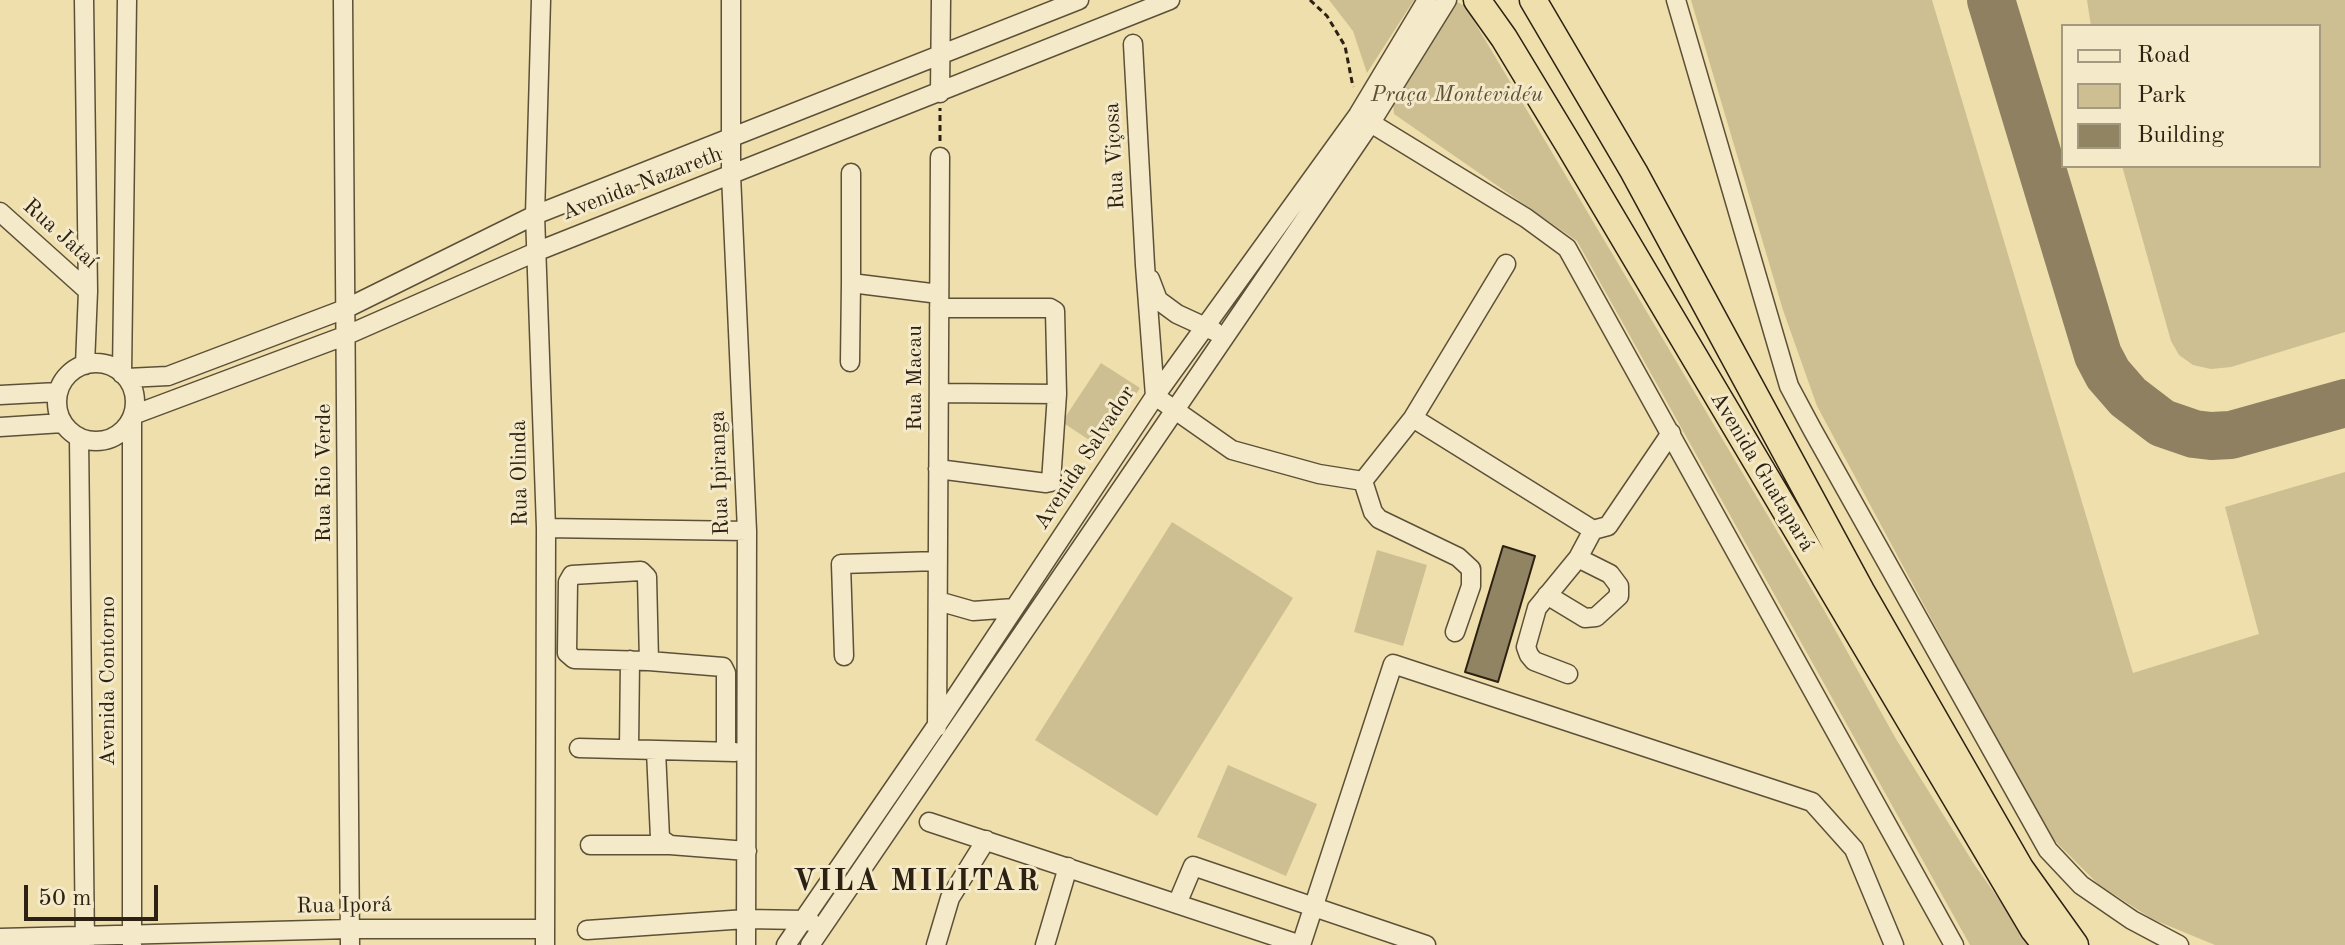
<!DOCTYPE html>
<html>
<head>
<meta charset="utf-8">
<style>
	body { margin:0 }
	#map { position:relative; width:2345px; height:945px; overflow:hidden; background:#eedfac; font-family:"Old Standard TT",serif }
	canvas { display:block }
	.legend { position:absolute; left:2061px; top:24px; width:260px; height:144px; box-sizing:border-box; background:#f4eac9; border:2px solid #a49a80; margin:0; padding:10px 14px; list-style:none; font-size:24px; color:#2d2113 }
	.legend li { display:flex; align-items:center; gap:16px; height:40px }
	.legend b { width:40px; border:2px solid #a49a80 }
	.scale { position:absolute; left:24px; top:885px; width:134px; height:36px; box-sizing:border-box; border:4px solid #2d2113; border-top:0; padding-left:10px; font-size:24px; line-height:28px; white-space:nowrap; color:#2d2113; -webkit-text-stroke:6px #f4eac9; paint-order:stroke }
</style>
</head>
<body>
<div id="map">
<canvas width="2345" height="945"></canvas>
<ul class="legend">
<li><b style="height:10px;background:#f4eac9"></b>Road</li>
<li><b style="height:22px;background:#cdbf92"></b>Park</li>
<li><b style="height:22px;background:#918463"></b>Building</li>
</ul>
<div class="scale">50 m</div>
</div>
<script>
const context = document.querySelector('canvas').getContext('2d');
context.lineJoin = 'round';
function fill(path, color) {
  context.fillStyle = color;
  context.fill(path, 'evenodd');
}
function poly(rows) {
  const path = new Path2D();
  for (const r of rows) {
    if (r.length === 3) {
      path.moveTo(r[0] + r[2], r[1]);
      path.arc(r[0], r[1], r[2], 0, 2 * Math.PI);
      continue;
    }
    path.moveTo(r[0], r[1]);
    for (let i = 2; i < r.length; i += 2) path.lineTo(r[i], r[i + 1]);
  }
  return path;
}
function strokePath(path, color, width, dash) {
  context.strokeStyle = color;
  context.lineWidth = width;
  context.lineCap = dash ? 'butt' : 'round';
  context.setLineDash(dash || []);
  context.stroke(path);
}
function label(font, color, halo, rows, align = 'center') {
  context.font = font + ' "Old Standard TT",serif';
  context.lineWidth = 6;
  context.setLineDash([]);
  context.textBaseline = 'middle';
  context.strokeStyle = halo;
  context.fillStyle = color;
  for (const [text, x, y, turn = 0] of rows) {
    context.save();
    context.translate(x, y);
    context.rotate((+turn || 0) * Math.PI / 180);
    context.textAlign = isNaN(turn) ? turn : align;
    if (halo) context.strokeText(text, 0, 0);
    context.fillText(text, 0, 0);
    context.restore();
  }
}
const green = poly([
	[1329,0,1414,0,1367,73,1353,31],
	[1691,0,1932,0,2133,673,2259,634,2225,507,2345,472,2345,945,2215,945,2152,919,2098,884,2054,840,1997,741,1817,406,1783,310],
	[2087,0,2345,0,2345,332,2231,367,2211,369,2193,365,2179,355,2171,341,2122,166,2319,166,2319,26,2091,26],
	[1457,2,1465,6,1824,610,1896,739,1974,864,2031,945,1970,945,1577,241,1394,114,1393,102,1395,96],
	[1101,363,1140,388,1101,448,1062,422],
	[1172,522,1293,598,1157,816,1035,740],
	[1377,550,1427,565,1403,646,1354,632],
	[1228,765,1317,804,1286,876,1197,837]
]);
const taxiway = poly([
	[1991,0,2098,355,2108,374,2128,397,2162,423,2194,434,2211,436,2231,435,2345,403]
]);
const building = poly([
	[1503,546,1535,556,1498,682,1465,672,1503,546]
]);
const path = poly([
	[1310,0,1327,16,1345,46,1353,87],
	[940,141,940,108]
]);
const minor = poly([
	[84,0,88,291,85,365],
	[343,0,350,945],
	[541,0,535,215,546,528,545,945],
	[731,0,731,175,747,531,746,945],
	[1676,0,1789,386,1812,429,2048,850,2081,885,2132,920,2179,945],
	[1133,44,1145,265,1155,396,1232,450,1319,474,1363,481,1413,418],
	[940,93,941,0],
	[1361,117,1526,218,1567,248,1954,945],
	[0,212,88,291],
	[1506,264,1413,418,1593,530,1608,526,1671,433],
	[1150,279,1158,300,1177,314,1214,331],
	[851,283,851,173],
	[850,362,851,283,939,294],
	[96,402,39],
	[122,374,127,0],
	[127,378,168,376,345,309,535,215,1079,0],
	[939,393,1057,394,1055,311,1050,308,939,308],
	[0,395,58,392],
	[133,415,347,335,538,251,1170,0],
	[0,427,63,423],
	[79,438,85,945],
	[938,469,1046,483,1051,482,1057,394],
	[1363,481,1373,512,1379,519,1458,557,1471,569,1471,586,1455,632],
	[546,528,747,531],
	[1547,595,1585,618,1596,617,1619,596,1619,586,1610,574,1578,558],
	[938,601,973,611,1014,608],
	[844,656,841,564,938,561],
	[649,661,647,577,641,571,572,575,568,582,567,653,574,659,649,661,723,667,726,673,726,751],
	[1568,674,1534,661,1529,655,1526,647,1537,608,1578,558,1593,530],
	[937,727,940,157],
	[579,748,735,752],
	[629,749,630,660],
	[656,751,660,838,670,845,747,851],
	[929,822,1301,945],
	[590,845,670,845],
	[1177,904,1193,866,1426,945],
	[587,930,746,919,804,920,811,922],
	[0,938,350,929,545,929],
	[132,945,132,417],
	[786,945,937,725,1155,396,1358,115,1427,0],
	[810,945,1370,124,1447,0],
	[936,945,950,898,986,840],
	[1045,945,1068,867],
	[1301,945,1393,664,1812,802,1854,849,1894,945]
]);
const highway = poly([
	[1477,0,1504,38,1570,147,2034,930,2046,945],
	[1533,0,1634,172,1861,591,2020,868,2075,945]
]);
const parkNames = [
	["Praça Montevidéu",1457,95]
];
const streetNames = [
	["Rua Viçosa",1115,156,-93],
	["Avenida Nazareth",642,184,-21],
	["Rua Jataí",60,234,42],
	["Rua Macau",915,378,-90],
	["Avenida Salvador",1085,458,-57],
	["Avenida Guatapará",1762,472,59],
	["Rua Rio Verde",324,473,-90],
	["Rua Olinda",520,473,-91],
	["Rua Ipiranga",720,473,-92],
	["Avenida Contorno",108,681,-90],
	["Rua Iporá",344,906,-1]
];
const districtNames = [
	["VILA MILITAR",917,882]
];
fill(green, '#cdbf92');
strokePath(taxiway, '#8e8060', 48);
fill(building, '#918463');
strokePath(building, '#2d2113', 2);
strokePath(minor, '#5d5039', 21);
strokePath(highway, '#2d2113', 29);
strokePath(path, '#2d2113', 3, [6, 4]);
strokePath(minor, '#f4eac9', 18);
strokePath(highway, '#eedfac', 26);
label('italic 22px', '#5d5039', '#f4eac9', parkNames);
label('22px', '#2d2113', '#f4eac9', streetNames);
context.letterSpacing = '2px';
label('bold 30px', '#2d2113', '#f4eac9', districtNames);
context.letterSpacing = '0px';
</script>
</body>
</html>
